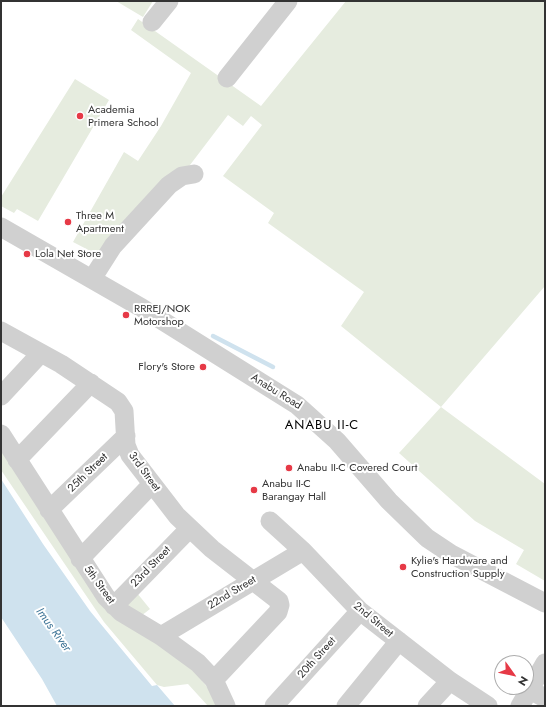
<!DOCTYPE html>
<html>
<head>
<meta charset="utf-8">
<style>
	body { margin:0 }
	#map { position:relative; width:546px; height:707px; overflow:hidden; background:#fff; font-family:Jost,sans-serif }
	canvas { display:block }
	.frame { position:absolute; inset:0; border:2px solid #333; pointer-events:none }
	.north { position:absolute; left:494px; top:655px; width:40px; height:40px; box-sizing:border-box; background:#fff; border:1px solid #adadad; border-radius:50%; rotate:123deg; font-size:11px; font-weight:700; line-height:16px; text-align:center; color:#333 }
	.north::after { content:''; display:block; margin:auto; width:14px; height:18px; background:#e63946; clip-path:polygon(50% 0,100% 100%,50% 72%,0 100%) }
</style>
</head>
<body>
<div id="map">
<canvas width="546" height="707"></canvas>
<div class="frame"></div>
<div class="north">N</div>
</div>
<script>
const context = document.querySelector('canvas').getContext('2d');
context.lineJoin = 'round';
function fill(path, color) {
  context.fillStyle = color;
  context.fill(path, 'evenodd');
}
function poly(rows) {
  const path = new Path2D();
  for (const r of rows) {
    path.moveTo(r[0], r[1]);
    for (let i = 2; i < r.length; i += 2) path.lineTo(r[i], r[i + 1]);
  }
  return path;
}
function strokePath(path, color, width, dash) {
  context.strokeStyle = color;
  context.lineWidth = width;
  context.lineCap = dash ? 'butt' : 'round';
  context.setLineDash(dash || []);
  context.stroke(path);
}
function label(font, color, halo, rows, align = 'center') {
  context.font = font + ' Jost,sans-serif';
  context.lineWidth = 4;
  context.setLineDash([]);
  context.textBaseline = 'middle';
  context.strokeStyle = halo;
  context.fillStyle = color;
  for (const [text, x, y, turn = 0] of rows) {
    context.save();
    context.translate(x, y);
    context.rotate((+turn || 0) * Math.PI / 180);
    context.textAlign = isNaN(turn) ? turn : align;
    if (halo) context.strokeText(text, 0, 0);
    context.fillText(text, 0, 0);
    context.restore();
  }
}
const green = poly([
	[116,1,153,1,143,17],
	[346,1,545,1,545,286,441,407,545,484,545,581,516,564,524,550,475,521,399,453,441,407,341,326,364,292,268,223,274,213,223,176,262,125,251,116,243,126,228,115,190,165,100,256,73,242,124,152,138,161,161,126,191,73,131,30,138,19,261,106],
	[75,79,109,100,38,221,17,209,14,213,1,206,1,197],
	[1,445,74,561,196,673,222,706,208,706,188,684,164,687,157,685,104,622,1,470],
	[137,593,150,609,141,616,128,607,128,602]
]);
const water = poly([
	[1,479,43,544,90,611,152,686,157,685,175,706,57,706,42,679,1,617]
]);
const stream = poly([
	[213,336,273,367]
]);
const minor = poly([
	[152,22,169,1],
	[227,78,288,1],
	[1,227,142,308,297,405,337,441,389,501,427,538,451,554,545,603],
	[92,279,113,246,169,185,182,176,194,174],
	[1,331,61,364,118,402,124,411,126,445,130,455,177,516,212,549,279,601,280,605,278,612,214,680],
	[1,396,41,353],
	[1,434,106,597,121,612,161,636,198,663,214,680,226,706],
	[17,460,91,383],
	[49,510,126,436],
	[270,521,303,551,360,611,450,681,488,706],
	[80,559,152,484],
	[114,606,189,529],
	[161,636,303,551],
	[530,690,545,698],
	[274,706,360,611],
	[346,706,399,641],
	[427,706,450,681],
	[520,706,545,663]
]);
const markers = [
	[80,116,4,"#e63946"],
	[68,222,4,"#e63946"],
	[27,254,4,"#e63946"],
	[126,315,4,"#e63946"],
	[203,367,4,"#e63946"],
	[289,468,4,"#e63946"],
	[254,490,4,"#e63946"],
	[403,567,4,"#e63946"]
];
const poiNames = [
	["Academia",88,110],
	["Primera School",88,123],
	["Three M",76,216],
	["Apartment",76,229],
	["Lola Net Store",35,254],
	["RRREJ/NOK",134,309],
	["Motorshop",134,322],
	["Flory's Store",195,367,"right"],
	["Anabu II-C Covered Court",297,468],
	["Anabu II-C",262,484],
	["Barangay Hall",262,497],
	["Kylie's Hardware and",411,561],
	["Construction Supply",411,574]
];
const streetNames = [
	["Anabu Road",276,392,32],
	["3rd Street",144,472,54],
	["25th Street",88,473,-44],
	["23rd Street",151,567,-46],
	["5th Street",99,585,54],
	["22nd Street",232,593,-31],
	["2nd Street",373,620,40],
	["20th Street",317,658,-48]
];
const waterNames = [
	["Imus River",53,630,54]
];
const quarterNames = [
	["ANABU II-C",322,426]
];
fill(green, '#e6ecdf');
fill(water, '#cfe2ee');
strokePath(stream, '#cfe2ee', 4.5);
strokePath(minor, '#d0d0d0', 19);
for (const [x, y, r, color] of markers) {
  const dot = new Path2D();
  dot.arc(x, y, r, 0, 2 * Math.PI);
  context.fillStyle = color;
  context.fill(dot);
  strokePath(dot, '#fff', 1.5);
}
label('11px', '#333', '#fff', poiNames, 'left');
label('11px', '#333', '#fff', streetNames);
label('italic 12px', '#3f7597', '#fff', waterNames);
context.letterSpacing = '1px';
label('13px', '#000', '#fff', quarterNames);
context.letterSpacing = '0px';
</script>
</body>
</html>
